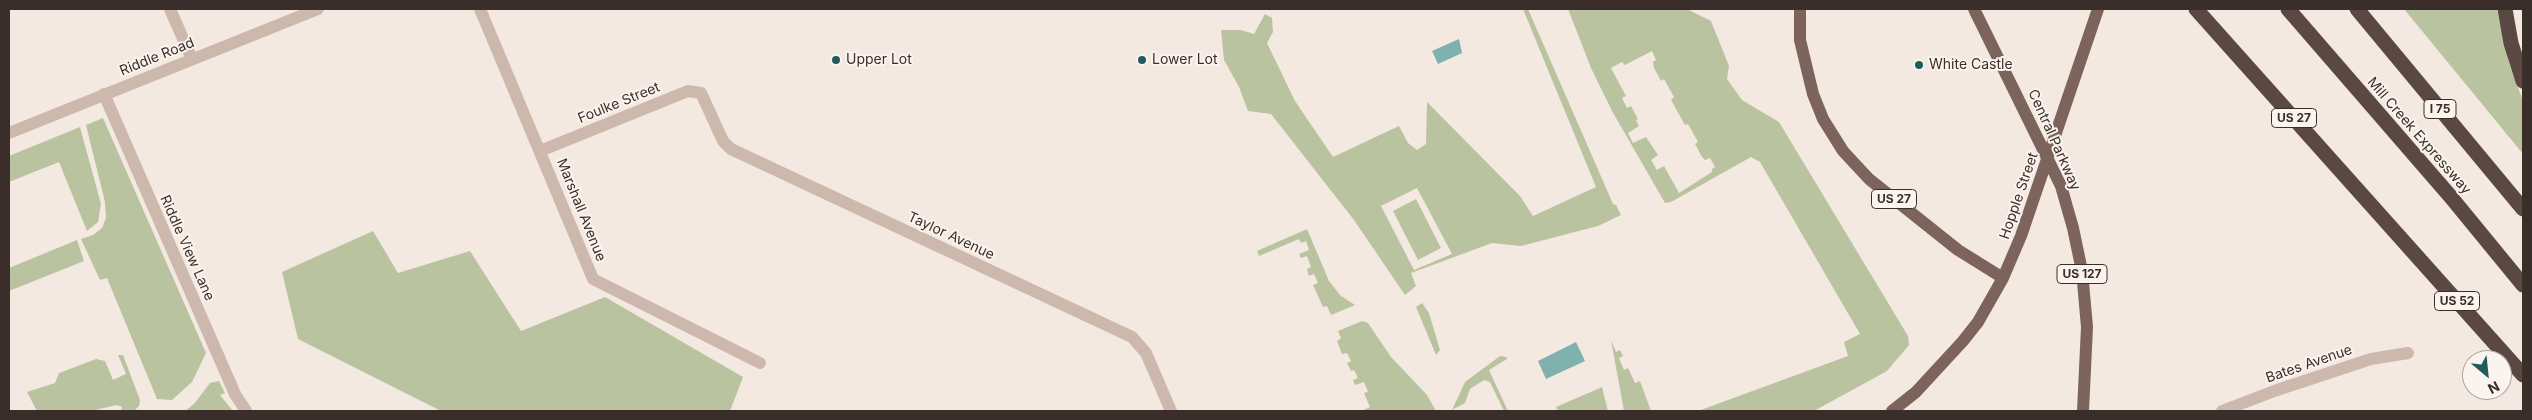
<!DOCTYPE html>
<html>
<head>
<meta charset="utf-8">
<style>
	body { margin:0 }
	#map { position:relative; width:2532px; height:420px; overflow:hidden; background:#f3e9e0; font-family:Inter,sans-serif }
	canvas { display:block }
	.frame { position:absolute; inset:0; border:10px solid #3a2e2b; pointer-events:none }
	.north { position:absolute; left:2462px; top:350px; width:50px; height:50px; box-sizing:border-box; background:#fbf3ed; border:1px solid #aea49f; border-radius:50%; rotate:152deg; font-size:14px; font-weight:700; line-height:20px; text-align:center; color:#3a2e2b }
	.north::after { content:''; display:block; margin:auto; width:18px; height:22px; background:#205c5b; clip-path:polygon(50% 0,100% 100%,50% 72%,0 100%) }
</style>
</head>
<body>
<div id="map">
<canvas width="2532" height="420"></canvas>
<div class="frame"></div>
<div class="north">N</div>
</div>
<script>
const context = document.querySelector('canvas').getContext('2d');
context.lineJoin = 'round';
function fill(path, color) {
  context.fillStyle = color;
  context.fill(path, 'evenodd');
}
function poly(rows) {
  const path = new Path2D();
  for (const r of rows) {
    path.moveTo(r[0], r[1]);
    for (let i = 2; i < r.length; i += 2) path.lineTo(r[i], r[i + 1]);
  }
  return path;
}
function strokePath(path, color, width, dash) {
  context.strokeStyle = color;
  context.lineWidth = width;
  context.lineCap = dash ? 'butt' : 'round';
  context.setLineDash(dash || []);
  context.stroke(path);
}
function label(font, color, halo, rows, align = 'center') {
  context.font = font + ' Inter,sans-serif';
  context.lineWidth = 4;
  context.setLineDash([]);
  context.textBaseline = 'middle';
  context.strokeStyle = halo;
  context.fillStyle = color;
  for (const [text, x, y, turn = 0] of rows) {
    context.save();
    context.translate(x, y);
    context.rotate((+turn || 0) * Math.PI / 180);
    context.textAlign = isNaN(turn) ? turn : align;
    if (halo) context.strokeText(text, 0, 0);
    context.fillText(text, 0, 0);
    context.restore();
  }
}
const green = poly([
	[1523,9,1528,9,1613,204,1616,205,1621,215,1598,226,1521,246,1492,243,1411,273,1416,286,1405,295,1354,220,1271,114,1248,111,1239,87,1224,60,1221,30,1241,30,1254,34,1265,14,1272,18,1273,32,1267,43,1295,101,1333,157,1399,126,1408,143,1417,150,1426,144,1427,102,1520,196,1533,216,1596,187],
	[1417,188,1452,254,1414,270,1381,206],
	[1568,9,1687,9,1711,21,1729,66,1727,79,1742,100,1779,122,1908,336,1909,345,1887,371,1814,411,1698,411,1848,356,1844,342,1860,334,1760,162,1751,157,1671,202,1665,203,1612,111,1591,68],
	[1652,51,1656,60,1653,62,1654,68,1661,81,1664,79,1674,97,1671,100,1685,125,1688,124,1698,142,1695,144,1702,157,1705,160,1710,158,1715,167,1712,169,1712,172,1679,193,1664,166,1657,170,1651,160,1658,155,1646,137,1633,143,1628,133,1639,126,1636,120,1638,119,1631,106,1627,108,1622,98,1626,96,1611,68,1622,62,1625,65],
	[2404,9,2497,9,2510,66,2523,101,2523,154],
	[103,118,206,353,192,382,172,400,157,399,107,278,100,280,81,239,93,235,102,228,106,218,105,202,86,125],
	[80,127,101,204,98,222,87,231,59,162,9,182,9,156],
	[1416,199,1441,248,1418,260,1393,211],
	[1307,229,1329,281,1341,296,1355,305,1331,315,1327,306,1323,307,1313,285,1318,283,1314,274,1309,276,1307,269,1311,267,1307,256,1301,258,1299,254,1309,250,1306,241,1301,243,1299,239,1259,256,1257,251],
	[373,231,398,273,470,251,521,331,605,297,743,377,730,411,441,411,298,339,282,272],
	[77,240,84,261,9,291,9,268],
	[1422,303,1429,313,1440,350,1436,355,1416,307],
	[1362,321,1368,323,1391,357,1427,395,1436,411,1361,411,1370,407,1364,393,1368,392,1364,382,1355,385,1353,380,1358,378,1354,370,1351,371,1347,363,1351,361,1347,353,1342,354,1337,341,1341,338,1338,331],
	[1611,340,1616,352,1620,350,1623,356,1619,358,1624,370,1628,368,1635,383,1640,381,1651,411,1624,411],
	[118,355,123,355,140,400,139,406,134,411,121,411,122,407,117,405,91,411,37,411,27,392,55,383,59,373,96,359,105,361,113,380,126,374],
	[1500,356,1506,357,1507,359,1489,370,1508,411,1504,411,1490,382,1484,380,1470,389,1465,403,1452,410,1465,382],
	[219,381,225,393,220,395,233,411,185,411,194,404,210,383],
	[1602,387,1608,411,1558,411,1556,407]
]);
const water = poly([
	[1459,39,1462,53,1438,64,1432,51],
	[1576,342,1585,361,1546,379,1538,361]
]);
const minor = poly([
	[170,9,192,59],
	[480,9,593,279,760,363],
	[104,94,235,394,246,411],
	[9,133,318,9],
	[540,151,688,91,701,93,723,141,731,149,1132,337,1146,353,1171,411],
	[2222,411,2277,390,2371,359,2408,353]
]);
const primary = poly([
	[1800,9,1800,40,1813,94,1823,119,1843,151,1869,179,1958,250,2003,278],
	[1974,9,2061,186,2073,228,2082,271,2087,327,2083,411],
	[1892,411,1916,392,1963,341,1978,322,2003,278,2021,236,2098,9]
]);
const motorway = poly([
	[2196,9,2523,375],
	[2288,9,2450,196,2523,285],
	[2357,9,2523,209],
	[2505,9,2511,43,2523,81]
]);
const markers = [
	[836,60,5,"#205c5b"],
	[1142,60,5,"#205c5b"],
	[1919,65,5,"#205c5b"]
];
const shields = [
	[2440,109,32],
	[2294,118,45],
	[1894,199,45],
	[2082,274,50],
	[2457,301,45]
];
const shieldNames = [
	["I 75",2440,109],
	["US 27",2294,118],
	["US 27",1894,199],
	["US 127",2082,274],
	["US 52",2457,301]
];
const streetNames = [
	["Riddle Road",157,57,-22],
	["Foulke Street",619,103,-22],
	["Mill Creek Expressway",2419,136,49],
	["Central Parkway",2054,140,66],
	["Hopple Street",2019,196,-71],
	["Marshall Avenue",581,210,68],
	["Taylor Avenue",951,236,25],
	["Riddle View Lane",187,248,66],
	["Bates Avenue",2309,364,-19]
];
const poiNames = [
	["Upper Lot",846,60],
	["Lower Lot",1152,60],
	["White Castle",1929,65]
];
fill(green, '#bac3a0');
fill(water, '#7fb1af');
strokePath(minor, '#ccb8ac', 12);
strokePath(primary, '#7c645c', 12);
strokePath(motorway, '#5b4842', 15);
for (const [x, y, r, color] of markers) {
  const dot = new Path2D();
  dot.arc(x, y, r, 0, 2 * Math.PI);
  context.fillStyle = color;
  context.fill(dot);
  strokePath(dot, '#fbf3ed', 2);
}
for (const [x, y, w] of shields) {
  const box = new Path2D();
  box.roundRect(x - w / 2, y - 9.5, w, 19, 4);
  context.fillStyle = '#fbf3ed';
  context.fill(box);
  strokePath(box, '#3a2e2b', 1);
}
label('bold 12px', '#3a2e2b', null, shieldNames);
label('14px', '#3a2e2b', '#fbf3ed', streetNames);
label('14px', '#3a2e2b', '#fbf3ed', poiNames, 'left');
</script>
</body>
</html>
